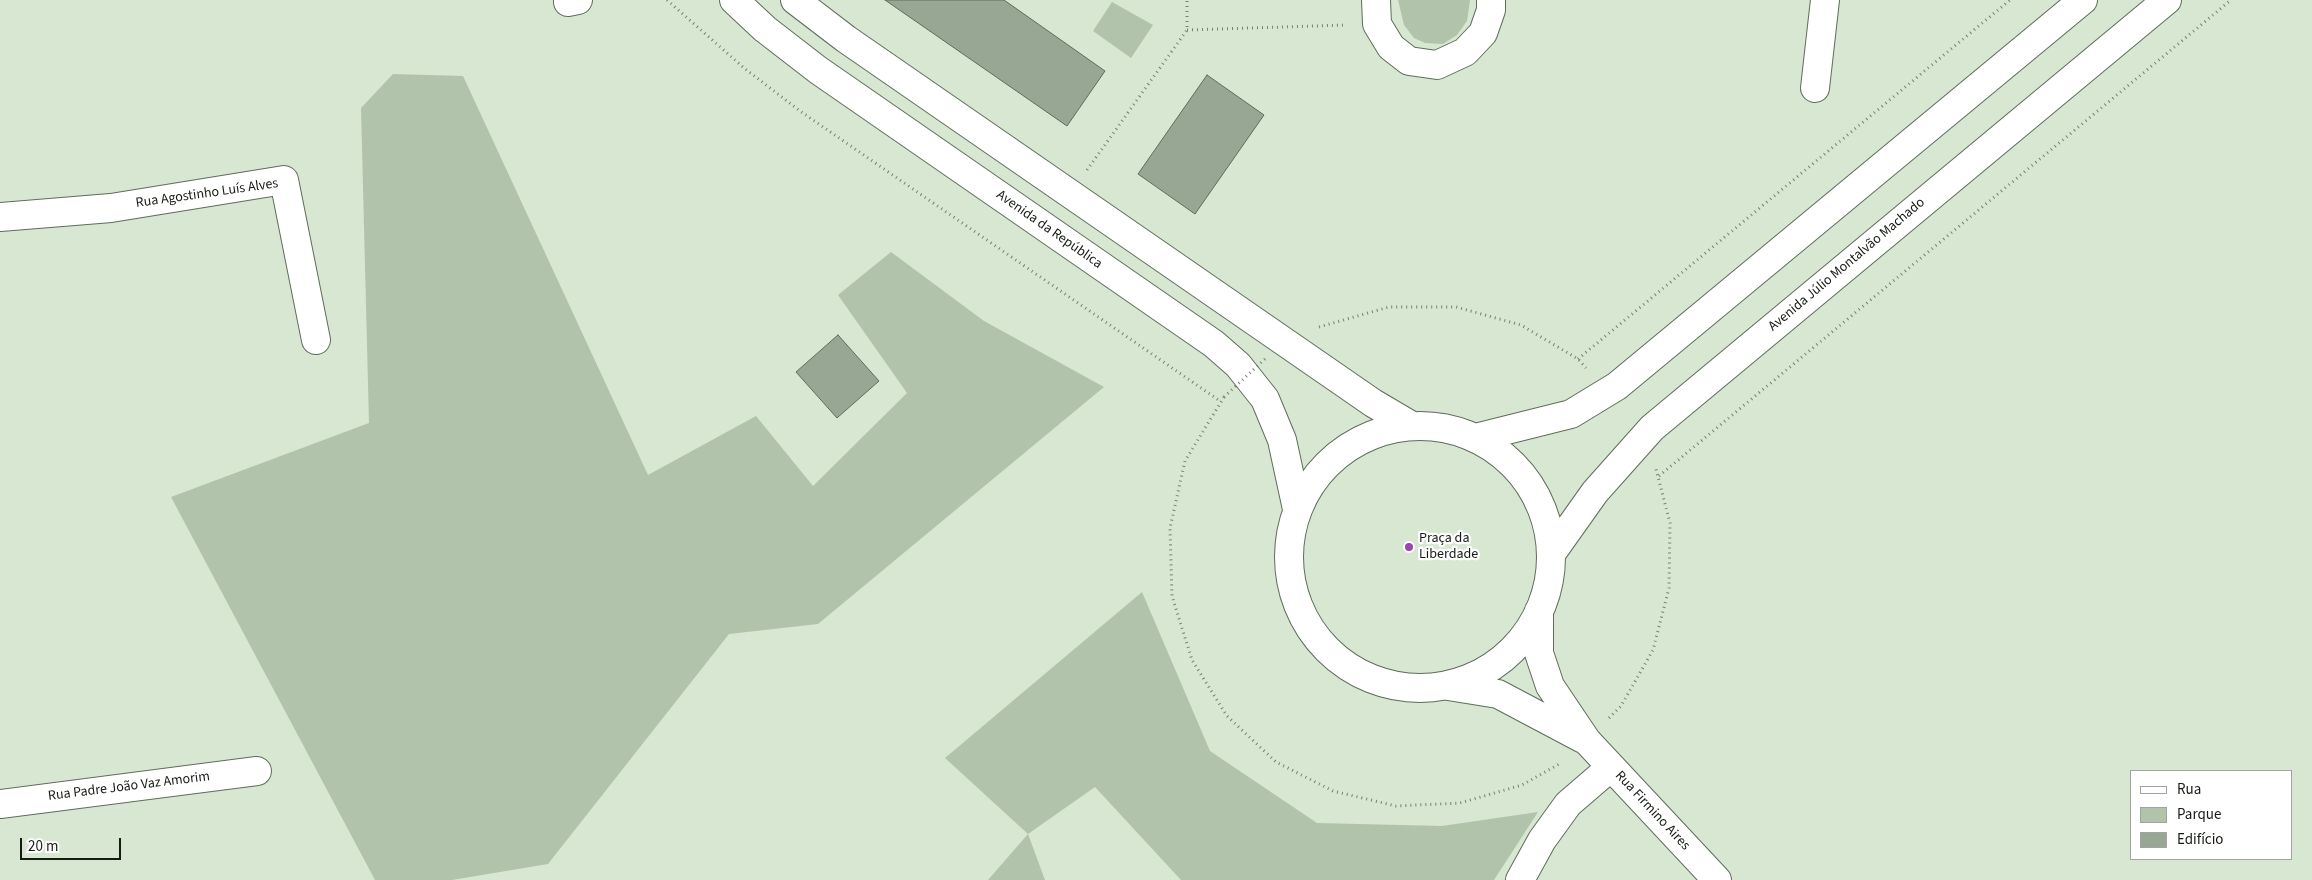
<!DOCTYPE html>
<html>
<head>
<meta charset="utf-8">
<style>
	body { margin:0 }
	#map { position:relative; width:2312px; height:880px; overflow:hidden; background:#d7e7d2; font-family:"Source Sans 3",sans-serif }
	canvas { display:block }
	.legend { position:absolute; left:2130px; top:770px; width:162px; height:90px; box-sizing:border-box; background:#fff; border:1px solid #a1a4a1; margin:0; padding:6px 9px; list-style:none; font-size:15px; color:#151b13 }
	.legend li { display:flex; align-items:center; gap:10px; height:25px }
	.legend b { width:25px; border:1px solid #a1a4a1 }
	.scale { position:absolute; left:20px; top:838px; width:101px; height:22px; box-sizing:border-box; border:2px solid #151b13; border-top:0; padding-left:6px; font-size:15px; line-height:18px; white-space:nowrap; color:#151b13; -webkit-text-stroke:4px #fff; paint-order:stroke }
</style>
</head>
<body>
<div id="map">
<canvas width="2312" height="880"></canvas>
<ul class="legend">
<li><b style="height:6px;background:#fff"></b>Rua</li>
<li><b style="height:14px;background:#b1c3ab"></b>Parque</li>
<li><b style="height:14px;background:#98a793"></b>Edifício</li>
</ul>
<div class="scale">20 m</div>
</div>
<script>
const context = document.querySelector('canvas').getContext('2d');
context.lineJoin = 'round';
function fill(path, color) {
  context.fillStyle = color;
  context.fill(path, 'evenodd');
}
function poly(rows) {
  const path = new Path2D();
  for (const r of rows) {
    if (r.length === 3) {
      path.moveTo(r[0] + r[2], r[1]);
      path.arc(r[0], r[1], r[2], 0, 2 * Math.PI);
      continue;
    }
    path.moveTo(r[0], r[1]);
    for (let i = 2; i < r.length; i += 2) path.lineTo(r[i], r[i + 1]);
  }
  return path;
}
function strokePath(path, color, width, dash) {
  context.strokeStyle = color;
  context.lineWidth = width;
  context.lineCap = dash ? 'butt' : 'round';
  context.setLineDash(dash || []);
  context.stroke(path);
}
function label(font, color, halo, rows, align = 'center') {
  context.font = font + ' "Source Sans 3",sans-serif';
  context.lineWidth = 4.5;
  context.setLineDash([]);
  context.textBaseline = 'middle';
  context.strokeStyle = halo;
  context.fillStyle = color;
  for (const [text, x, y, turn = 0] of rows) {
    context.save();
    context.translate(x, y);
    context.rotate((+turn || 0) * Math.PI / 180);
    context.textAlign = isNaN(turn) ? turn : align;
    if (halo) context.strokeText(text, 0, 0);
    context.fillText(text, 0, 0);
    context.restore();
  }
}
const green = poly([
	[1398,0,1470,0,1467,21,1457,35,1443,44,1425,43,1414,38,1404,25],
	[1112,2,1153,25,1131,58,1093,31],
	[393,74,463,76,648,475,756,416,813,486,907,393,838,295,891,252,984,321,1104,387,818,624,729,634,548,864,452,880,375,880,171,497,369,423,361,108],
	[1142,592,1210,751,1317,823,1442,826,1538,812,1494,880,1181,880,1095,787,1028,834,1045,880,988,880,1028,834,945,758]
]);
const building = poly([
	[885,0,1004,0,1105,71,1067,126,885,0],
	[1207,75,1264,115,1195,214,1138,174,1207,75],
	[838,335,879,381,837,418,796,372,838,335]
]);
const path = poly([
	[667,0,744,68,800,111,1220,401],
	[1187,30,1346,25],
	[1087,170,1187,30,1187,0],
	[1319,327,1389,307,1456,307,1521,325,1578,359,1586,368],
	[1578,359,2010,0],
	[1224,397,1185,461,1170,528,1172,596,1192,660,1227,716,1276,762,1333,791,1396,806,1460,803,1522,785,1561,763],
	[1659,476,2231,0],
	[1609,718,1621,706,1653,650,1669,588,1670,523,1656,469]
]);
const minor = poly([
	[734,0,765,29,818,70,1214,344,1238,365,1265,399,1282,440,1297,509],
	[795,0,846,39,1373,403,1412,426],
	[1376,0,1377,24,1391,47,1409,61,1437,65,1465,52,1483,33,1491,10,1491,0],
	[568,2,578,0],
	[1815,88,1825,0],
	[0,217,111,208,284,180,316,340],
	[1420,557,131],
	[1475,438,1571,414,1617,386,2083,0],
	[1551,554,1595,492,1652,428,2167,0],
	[1539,611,1539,653,1550,686,1587,741,1717,880],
	[1448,686,1498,694,1583,739],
	[0,804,257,771],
	[1520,880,1542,840,1568,804,1611,767]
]);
const pathBridge = poly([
	[1224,397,1266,358]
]);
const markers = [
	[1409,547,5,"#9945b3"]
];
const streetNames = [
	["Rua Agostinho Luís Alves",207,194,-8],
	["Avenida da República",1049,230,35],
	["Avenida Júlio Montalvão Machado",1847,265,-40],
	["Rua Padre João Vaz Amorim",129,787,-7],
	["Rua Firmino Aires",1652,811,47]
];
const poiNames = [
	["Praça da",1419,539],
	["Liberdade",1419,555]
];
fill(green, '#b1c3ab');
fill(building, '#98a793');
strokePath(building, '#5e6c59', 1);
strokePath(minor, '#5f6d5a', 30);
strokePath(path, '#768172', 3, [1, 4]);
strokePath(minor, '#fff', 28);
strokePath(pathBridge, '#768172', 3, [1, 4]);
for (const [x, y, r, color] of markers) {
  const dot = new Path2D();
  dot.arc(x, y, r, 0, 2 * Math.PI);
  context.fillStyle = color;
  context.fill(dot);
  strokePath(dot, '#fff', 2);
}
label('14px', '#151b13', '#fff', streetNames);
label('14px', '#151b13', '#fff', poiNames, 'left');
</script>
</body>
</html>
